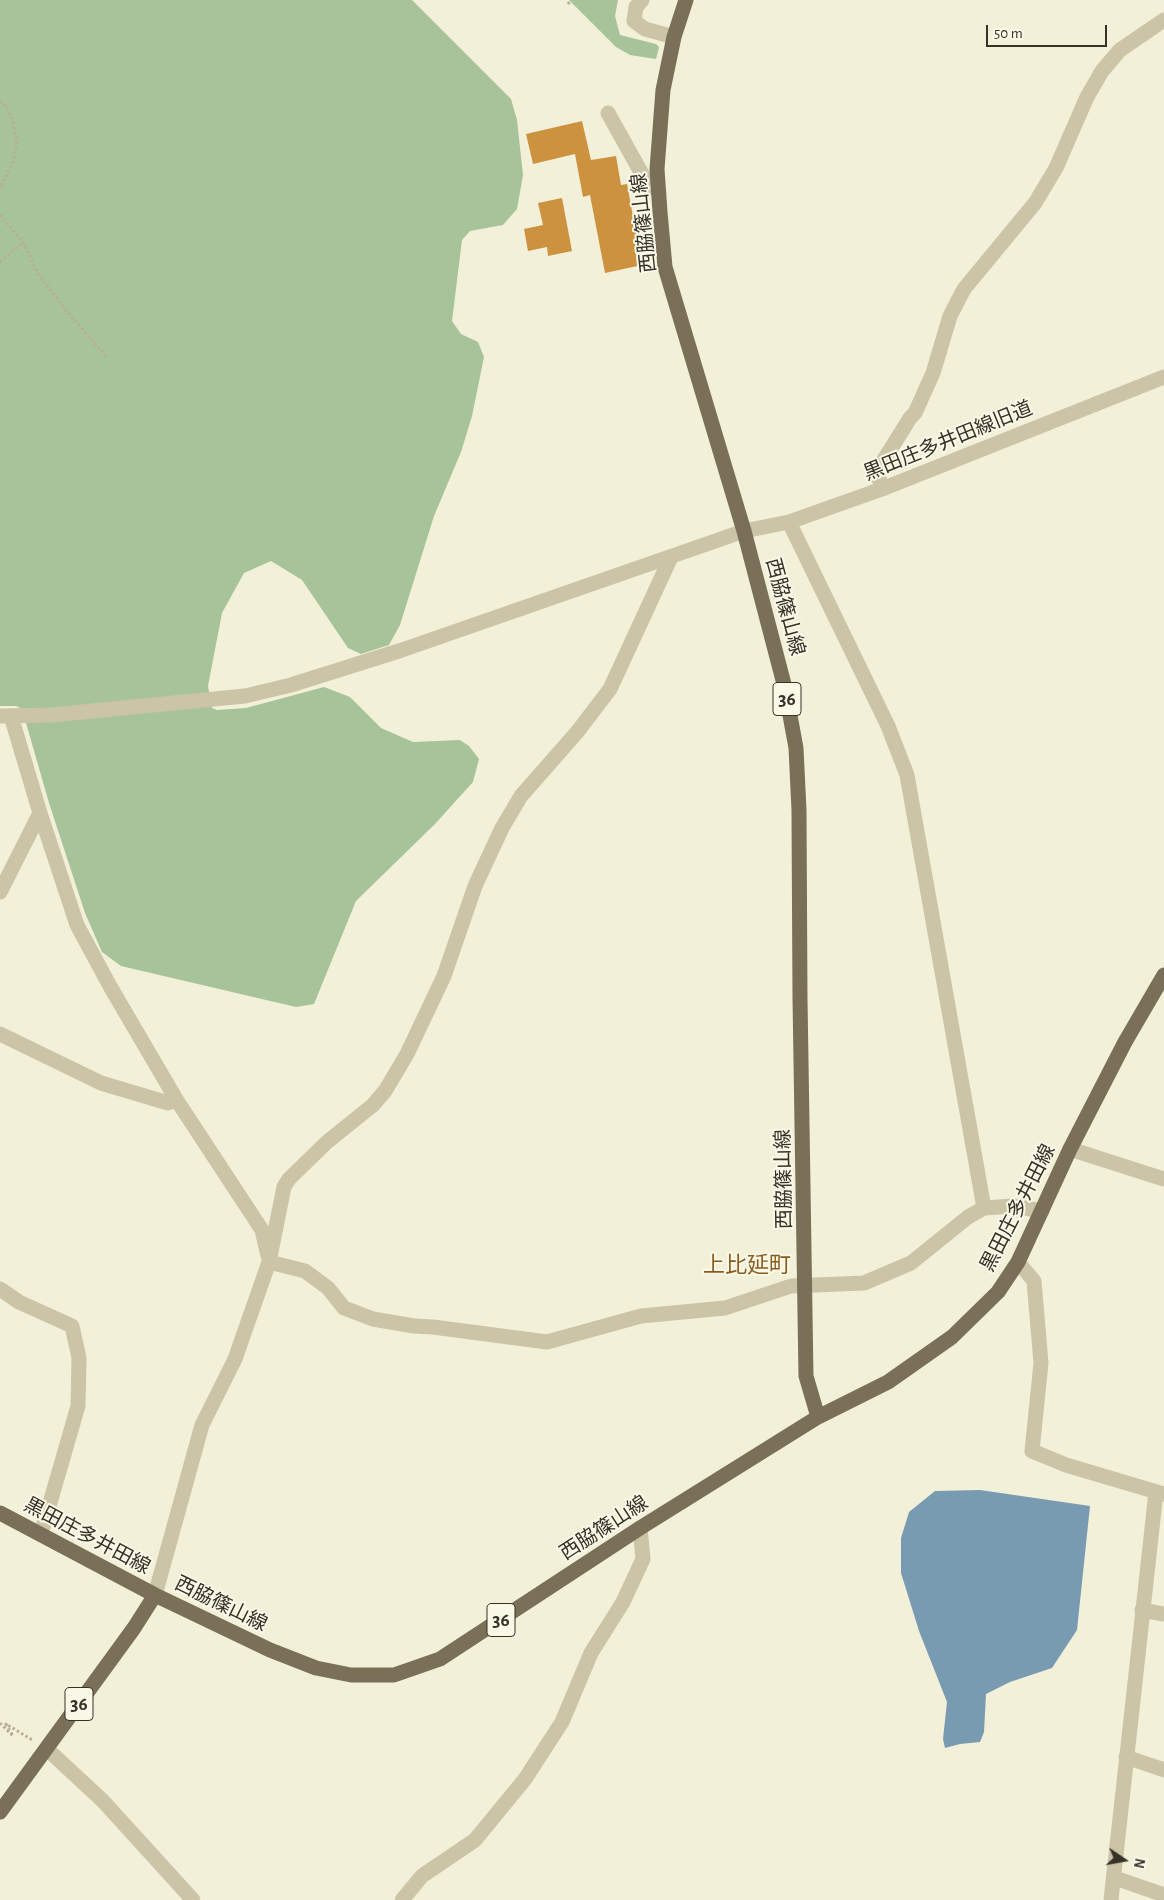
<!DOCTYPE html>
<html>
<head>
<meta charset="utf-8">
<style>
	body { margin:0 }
	#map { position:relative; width:1164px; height:1900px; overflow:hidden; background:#f3f0da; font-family:"Alegreya Sans",sans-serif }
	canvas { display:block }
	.north { position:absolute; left:1099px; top:1835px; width:50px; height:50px; -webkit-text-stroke:4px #faf8e7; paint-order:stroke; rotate:102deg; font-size:14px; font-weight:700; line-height:20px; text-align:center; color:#373227 }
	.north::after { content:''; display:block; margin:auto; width:18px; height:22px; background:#373227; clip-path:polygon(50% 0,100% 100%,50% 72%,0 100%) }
	.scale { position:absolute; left:986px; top:25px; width:121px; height:22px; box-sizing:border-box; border:2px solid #373227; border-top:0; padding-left:6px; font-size:15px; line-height:18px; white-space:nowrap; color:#373227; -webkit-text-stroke:4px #faf8e7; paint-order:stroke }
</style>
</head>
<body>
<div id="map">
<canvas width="1164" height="1900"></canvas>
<div class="north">N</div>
<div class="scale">50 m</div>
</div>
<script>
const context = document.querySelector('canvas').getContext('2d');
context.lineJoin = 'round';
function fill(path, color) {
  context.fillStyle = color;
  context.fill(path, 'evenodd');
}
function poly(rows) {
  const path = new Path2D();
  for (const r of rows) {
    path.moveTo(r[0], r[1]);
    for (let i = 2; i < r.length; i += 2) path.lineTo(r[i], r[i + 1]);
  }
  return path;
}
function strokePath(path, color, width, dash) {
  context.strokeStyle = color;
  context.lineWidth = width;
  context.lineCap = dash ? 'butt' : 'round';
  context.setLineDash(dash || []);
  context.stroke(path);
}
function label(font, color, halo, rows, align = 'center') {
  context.font = font + ' "Alegreya Sans","Noto Sans JP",sans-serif';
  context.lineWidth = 4;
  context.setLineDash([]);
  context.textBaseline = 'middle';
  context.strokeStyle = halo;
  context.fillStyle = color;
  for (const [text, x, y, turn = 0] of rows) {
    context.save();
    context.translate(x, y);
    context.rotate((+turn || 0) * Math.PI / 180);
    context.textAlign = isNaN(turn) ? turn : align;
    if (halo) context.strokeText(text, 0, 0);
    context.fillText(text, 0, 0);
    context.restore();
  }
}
const green = poly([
	[0,0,412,0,511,99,517,120,523,175,517,209,503,225,470,231,462,240,452,321,461,334,478,342,484,357,472,416,461,452,434,516,400,625,389,645,361,654,348,648,302,580,271,561,244,573,222,613,208,686,212,708,217,710,246,708,324,687,350,697,381,728,413,742,460,740,469,746,479,759,473,782,435,824,356,901,314,1004,296,1007,121,966,102,952,85,913,49,803,22,709,16,706,0,706],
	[569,0,618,0,615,16,620,35,656,44,659,47,656,59,630,55,616,47]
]);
const water = poly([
	[980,1490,1090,1506,1077,1630,1052,1668,1010,1682,986,1694,984,1732,980,1742,960,1744,945,1748,943,1739,947,1702,919,1631,901,1573,901,1538,909,1512,935,1491]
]);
const building = poly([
	[582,121,591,160,616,156,621,185,627,184,642,265,605,273,590,195,583,197,575,154,533,164,526,134],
	[562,198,572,251,548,256,547,247,528,251,524,229,543,225,538,203]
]);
const path = poly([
	[568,4,571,0],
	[0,101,7,108,13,122,17,144,13,162,0,189],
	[0,215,23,242,39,275,68,313,106,356],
	[0,262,23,242],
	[0,1723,13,1736,6,1724,34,1741]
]);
const minor = poly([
	[642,0,636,7,634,21,645,29,674,37],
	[608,113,647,183,659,193],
	[882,489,877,471,910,418,915,413,933,373,950,316,964,289,1035,203,1056,168,1087,97,1102,71,1120,50,1164,20],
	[789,522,888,726,907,775,984,1208],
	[0,716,52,715,245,696,291,685,402,650,744,531,789,522,882,489,1164,377],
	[11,716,40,813,77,925,111,988,176,1099,262,1230,268,1256],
	[0,892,40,813],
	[0,1034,101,1083,168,1103,176,1099],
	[1070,1149,1164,1179],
	[269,1262,305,1271,328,1288,344,1308,373,1319,414,1326,433,1327,547,1342,641,1316,725,1308,791,1286,864,1283,911,1263,968,1217,984,1208,1013,1206,1042,1211],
	[1018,1262,1034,1281,1041,1363,1032,1451,1066,1465,1164,1494],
	[0,1289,19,1302,72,1326,79,1358,78,1406,41,1534],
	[155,1595,202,1425,235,1359,269,1262,284,1187,289,1179,327,1142,373,1105,385,1091,407,1054,444,976,475,886,502,828,521,796,578,731,610,689,671,557],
	[1142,1610,1164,1614],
	[47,1749,103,1801,193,1900],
	[1126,1757,1164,1770],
	[1115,1878,1164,1895],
	[402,1900,422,1876,475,1840,525,1779,562,1722,591,1653,623,1602,643,1559,640,1528],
	[1111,1900,1156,1492]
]);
const major = poly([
	[686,0,674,37,663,90,657,169,660,212,665,267,744,531,785,688,796,748,799,810,800,999,806,1376,818,1417],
	[0,1513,155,1595,270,1650,316,1668,351,1675,394,1675,440,1659,640,1528,818,1417,888,1382,952,1337,998,1292,1018,1262,1070,1149,1125,1042,1164,975],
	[0,1812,134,1628,155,1595]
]);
const shields = [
	[787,699,28],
	[501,1620,28],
	[79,1704,28]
];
const shieldNames = [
	["36",787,699],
	["36",501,1620],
	["36",79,1704]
];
const streetNames = [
	["西脇篠山線",644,223,-96],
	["黒田庄多井田線旧道",948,441,-22],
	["西脇篠山線",785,607,75],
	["西脇篠山線",784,1179,-91],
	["黒田庄多井田線",1018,1208,-63],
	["西脇篠山線",604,1528,-33],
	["黒田庄多井田線",87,1536,28],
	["西脇篠山線",221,1604,26]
];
const quarterNames = [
	["上比延町",747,1265]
];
fill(green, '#a7c399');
fill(water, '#789bb1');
fill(building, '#cc923f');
strokePath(path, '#b8af90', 3, [2.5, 2.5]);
strokePath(minor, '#ccc4a6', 15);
strokePath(major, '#7a6f57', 15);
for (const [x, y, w] of shields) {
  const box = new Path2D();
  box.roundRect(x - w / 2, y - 16.5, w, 33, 4);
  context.fillStyle = '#faf8e7';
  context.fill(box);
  strokePath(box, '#373227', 1);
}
label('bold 19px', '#373227', null, shieldNames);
label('20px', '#373227', '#faf8e7', streetNames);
label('22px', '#8a5c1c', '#faf8e7', quarterNames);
</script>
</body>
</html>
